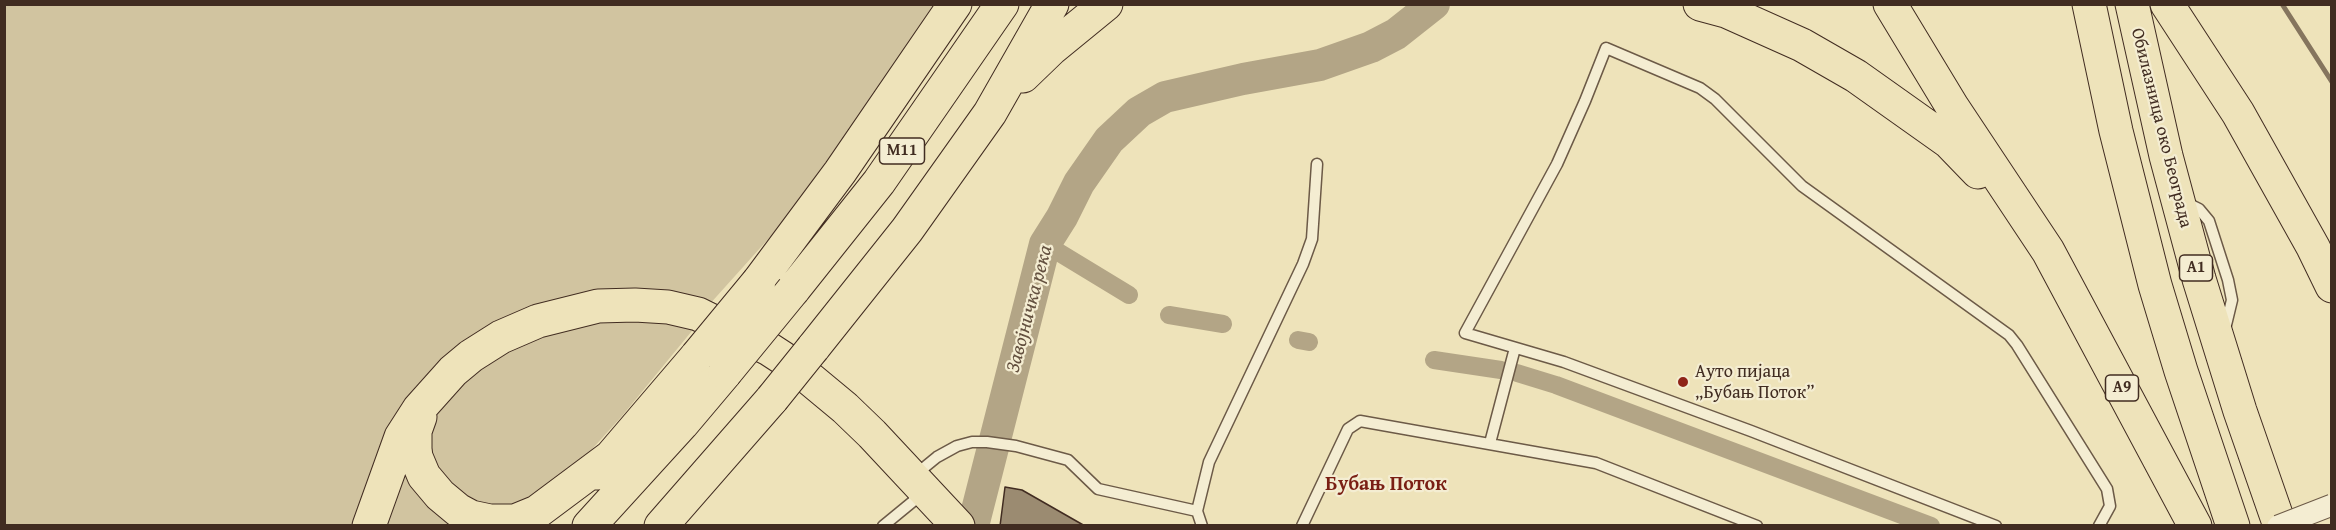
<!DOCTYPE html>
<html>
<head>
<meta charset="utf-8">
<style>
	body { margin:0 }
	#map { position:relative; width:2336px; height:530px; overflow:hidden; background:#eee3ba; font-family:"Gentium Book Plus",serif }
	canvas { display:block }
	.frame { position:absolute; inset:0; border:6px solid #412c21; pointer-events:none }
</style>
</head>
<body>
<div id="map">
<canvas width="2336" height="530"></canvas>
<div class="frame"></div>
</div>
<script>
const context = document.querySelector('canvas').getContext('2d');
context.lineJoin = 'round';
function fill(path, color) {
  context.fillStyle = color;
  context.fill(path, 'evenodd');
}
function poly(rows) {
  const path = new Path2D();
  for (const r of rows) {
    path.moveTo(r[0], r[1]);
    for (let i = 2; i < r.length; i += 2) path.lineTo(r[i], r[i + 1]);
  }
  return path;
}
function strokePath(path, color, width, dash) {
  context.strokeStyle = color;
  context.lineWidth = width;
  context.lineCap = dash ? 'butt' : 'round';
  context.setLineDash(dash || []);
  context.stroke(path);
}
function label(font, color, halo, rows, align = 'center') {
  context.font = font + ' "Gentium Book Plus",serif';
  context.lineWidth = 4.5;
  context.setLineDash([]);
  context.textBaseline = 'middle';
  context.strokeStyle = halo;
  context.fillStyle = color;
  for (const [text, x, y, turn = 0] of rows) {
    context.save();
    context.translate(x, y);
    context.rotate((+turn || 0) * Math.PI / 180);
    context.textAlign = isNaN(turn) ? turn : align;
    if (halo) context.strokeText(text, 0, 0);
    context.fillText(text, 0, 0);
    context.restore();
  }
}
const green = poly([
	[4,5,933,5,891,71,779,227,708,306,682,298,471,343,355,526,5,525],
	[638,317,696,326,622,416,565,479,538,503,479,508,435,477,427,421,446,390,546,329],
	[398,466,464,526,378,526]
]);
const stream = poly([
	[2282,4,2332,82]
]);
const canal = poly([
	[1045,244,1129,295],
	[1169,315,1223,324],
	[1298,340,1309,342],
	[1434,360,1501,370],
	[1517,373,1556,385,1931,526]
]);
const river = poly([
	[973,526,1045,244,1062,217,1079,183,1109,140,1139,112,1165,97,1243,79,1320,65,1371,47,1396,34,1434,4]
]);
const building = poly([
	[1005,487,1022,490,1085,526,1000,526,1005,487]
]);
const service = poly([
	[2185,202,2199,209,2209,221,2228,280,2232,300,2225,329],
	[1490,443,1515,348],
	[915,475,937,457,957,446,972,442,987,442,1016,446,1068,460,1098,489,1197,511],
	[883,526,922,494],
	[1202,526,1197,511,1209,462,1303,264,1312,239,1317,164],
	[1302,526,1348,429,1360,421,1596,463,1757,526],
	[1996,526,1751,431,1564,362,1465,333,1557,164,1585,101,1606,48,1700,88,1715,99,1802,186,2009,335,2017,345,2107,489,2110,506,2099,526]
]);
const motorway = poly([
	[1700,4,1726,11,1802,45,1856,76,1949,142,1978,172],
	[1890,4,1953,108,2048,251,2195,526],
	[2089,4,2116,131,2155,285,2181,371,2233,526],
	[2132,4,2166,156,2199,279,2240,411,2280,526],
	[2167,4,2238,113,2313,247,2332,286],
	[1023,76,1051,49,1106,4],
	[759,281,840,172,955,4],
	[793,290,879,182,1002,4],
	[813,348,907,230,990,113,1052,4],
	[420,417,415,431,415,449,416,457,424,476,440,495,458,510,471,517,490,521,515,521,537,512,612,456],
	[597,473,697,356],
	[369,526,401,437,419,409,453,371,471,356,501,337,538,321,598,306,635,305,668,307,698,314,769,349,792,364,845,408,872,434,958,526],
	[589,526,682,424,725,373],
	[661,526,772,399]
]);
const minorBridge = poly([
	[2278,526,2332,505]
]);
const motorwayBridge = poly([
	[697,356,759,281],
	[725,373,793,290],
	[772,399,813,348]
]);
const markers = [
	[1683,382,6,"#8f2418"]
];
const shields = [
	[902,151,45],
	[2196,268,33],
	[2122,388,33]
];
const shieldNames = [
	["M11",902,151],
	["A1",2196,268],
	["A9",2122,388]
];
const streetNames = [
	["Обилазница око Београда",2161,128,76]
];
const poiNames = [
	["Ауто пијаца",1695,372],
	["„Бубањ Поток”",1695,393]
];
const waterNames = [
	["Завојничка река",1030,309,-75]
];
const neighbourhoodNames = [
	["Бубањ Поток",1386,485]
];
fill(green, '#d1c4a0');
strokePath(stream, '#85755e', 5);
strokePath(canal, '#b3a586', 18);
strokePath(river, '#b3a586', 32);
fill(building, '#9b8b71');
strokePath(building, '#412c21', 1.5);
strokePath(service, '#6c5a47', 13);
strokePath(motorway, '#412c21', 35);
strokePath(service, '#f4edd2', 10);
strokePath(motorway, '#eee3ba', 33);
strokePath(minorBridge, '#6c5a47', 23, []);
strokePath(motorwayBridge, '#412c21', 35, []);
strokePath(minorBridge, '#f4edd2', 21);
strokePath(motorwayBridge, '#eee3ba', 33);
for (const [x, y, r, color] of markers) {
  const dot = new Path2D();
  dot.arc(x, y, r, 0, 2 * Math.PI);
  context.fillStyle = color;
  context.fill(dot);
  strokePath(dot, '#f4edd2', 2);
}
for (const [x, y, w] of shields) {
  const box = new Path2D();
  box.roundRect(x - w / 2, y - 13, w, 26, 4.5);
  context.fillStyle = '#f4edd2';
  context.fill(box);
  strokePath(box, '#412c21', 1.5);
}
label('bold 16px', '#412c21', null, shieldNames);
label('18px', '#412c21', '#f4edd2', streetNames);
label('18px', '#412c21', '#f4edd2', poiNames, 'left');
label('italic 20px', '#63503f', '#f4edd2', waterNames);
label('bold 20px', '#7a1f14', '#f4edd2', neighbourhoodNames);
</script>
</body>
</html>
